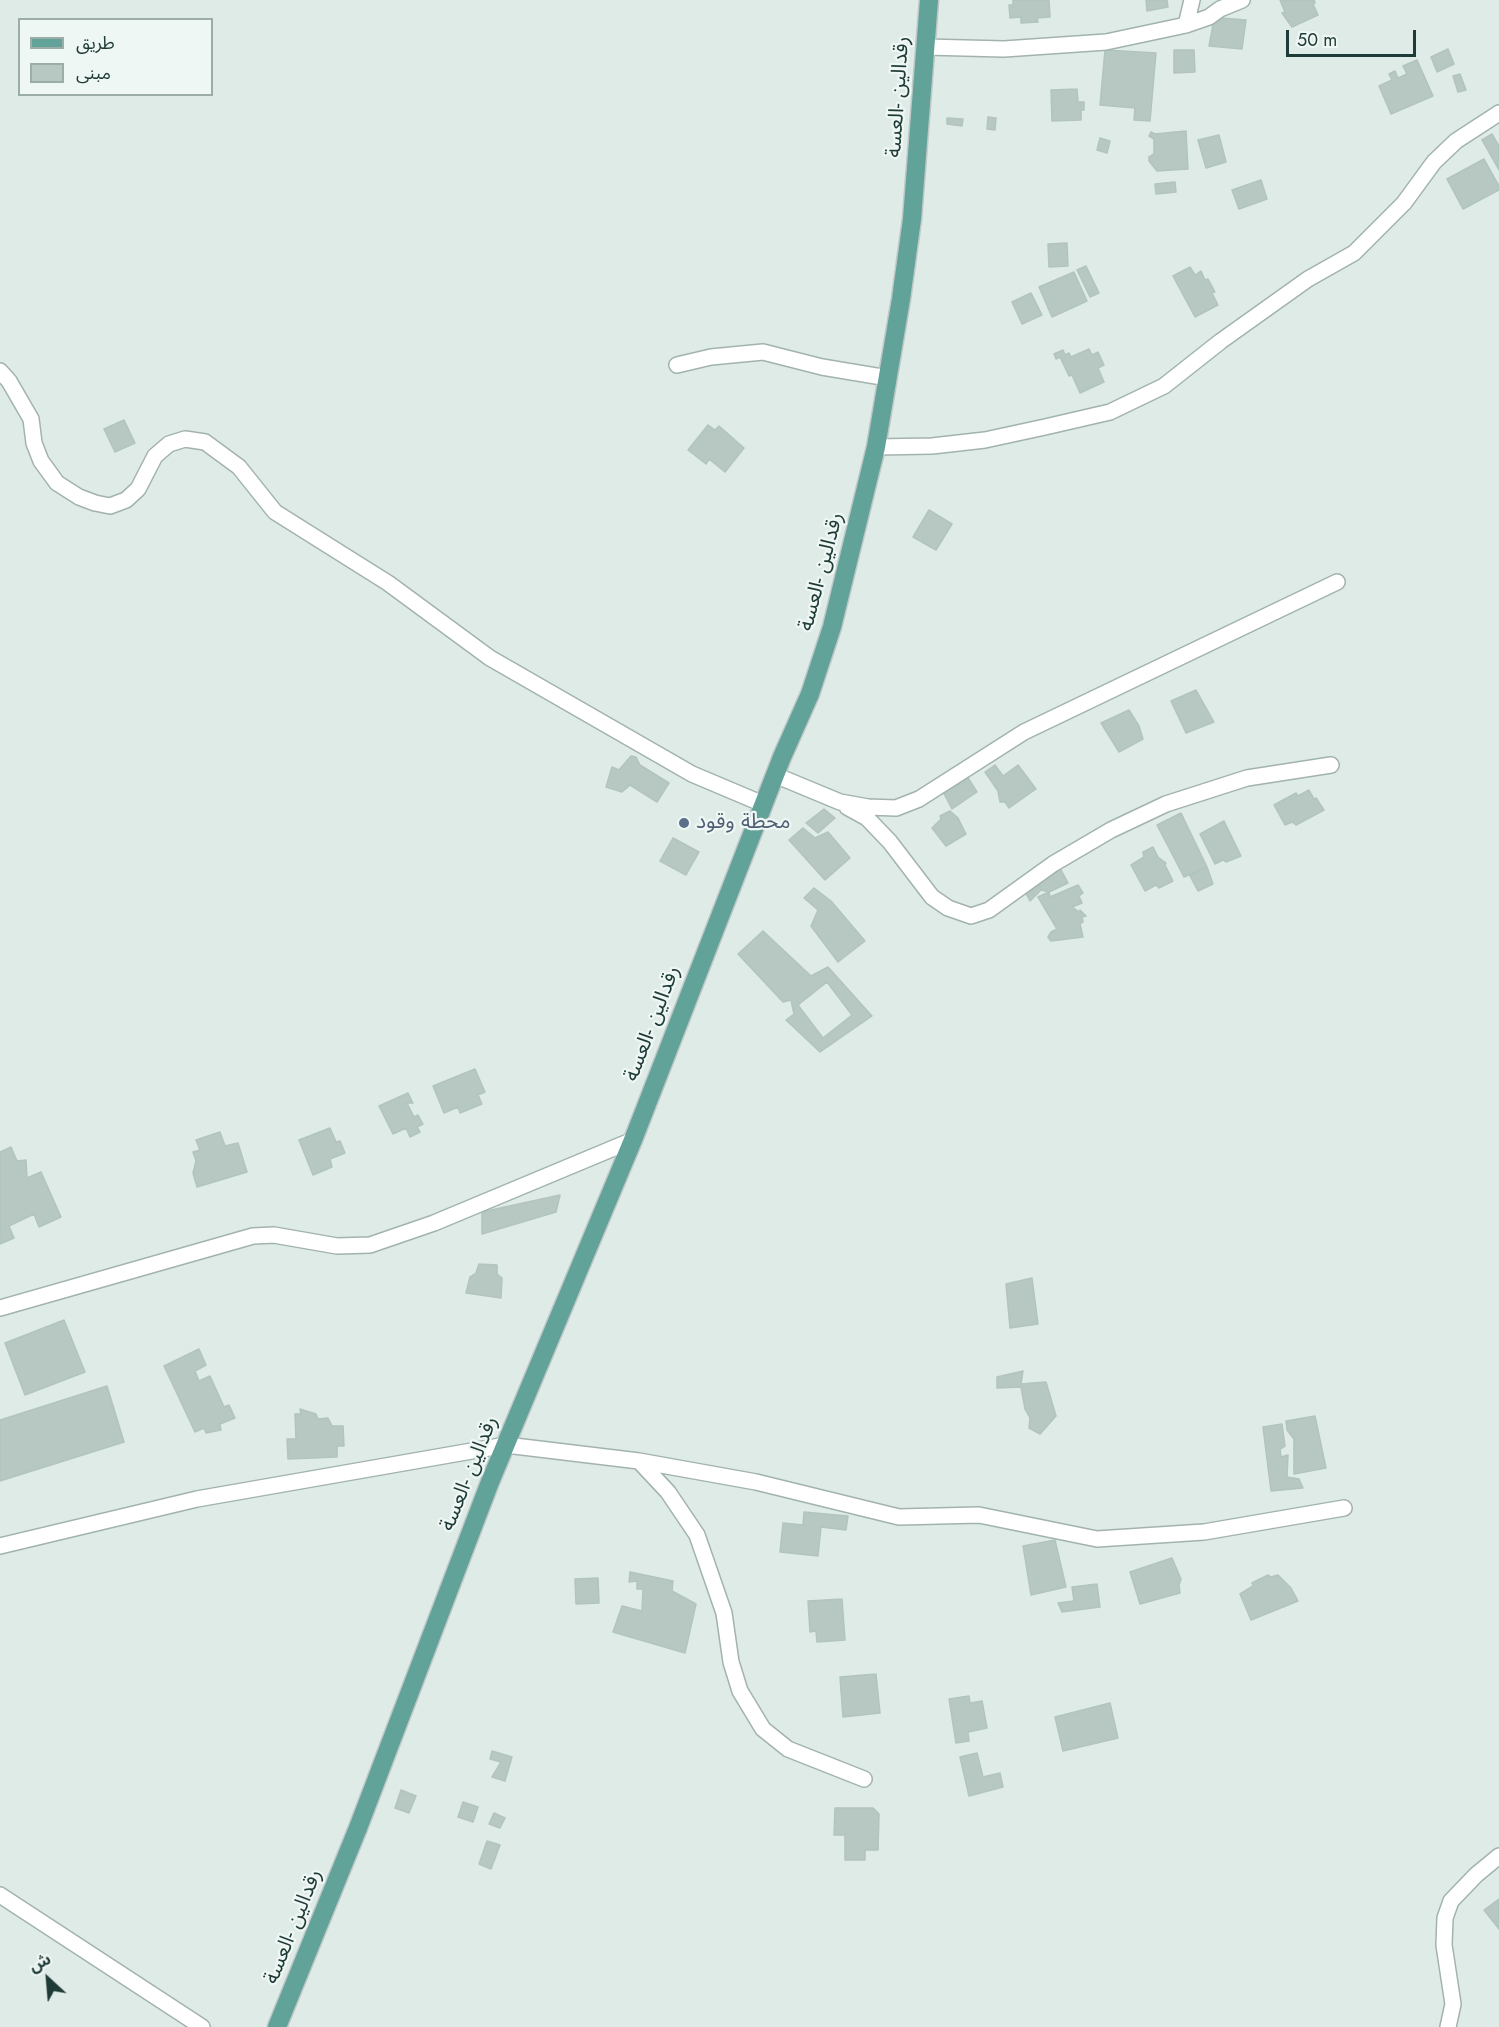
<!DOCTYPE html>
<html>
<head>
<meta charset="utf-8">
<style>
	body { margin:0 }
	#map { position:relative; width:1499px; height:2027px; overflow:hidden; background:#dfebe7; font-family:Jost,"Noto Sans Arabic",sans-serif }
	canvas { display:block }
	.legend { position:absolute; left:18px; top:18px; width:195px; height:78px; box-sizing:border-box; background:#eff7f4; border:2px solid #9caca8; margin:0; padding:8px 10px; list-style:none; font-size:18px; color:#1f3b37 }
	.legend li { display:flex; align-items:center; gap:12px; height:30px }
	.legend b { width:30px; border:2px solid #9caca8 }
	.north { position:absolute; left:18px; top:1949px; width:60px; height:60px; -webkit-text-stroke:4px #eff7f4; paint-order:stroke; rotate:334deg; font-size:16px; font-weight:700; line-height:24px; text-align:center; color:#1f3b37 }
	.north::after { content:''; display:block; margin:auto; width:21px; height:27px; background:#1f3b37; clip-path:polygon(50% 0,100% 100%,50% 72%,0 100%) }
	.scale { position:absolute; left:1286px; top:30px; width:130px; height:27px; box-sizing:border-box; border:3px solid #1f3b37; border-top:0; padding-left:8px; font-size:18px; line-height:21px; white-space:nowrap; color:#1f3b37; -webkit-text-stroke:4px #eff7f4; paint-order:stroke }
</style>
</head>
<body>
<div id="map">
<canvas width="1499" height="2027"></canvas>
<ul class="legend">
<li><b style="height:8px;background:#61a299"></b>طريق</li>
<li><b style="height:16px;background:#b7c8c3"></b>مبنى</li>
</ul>
<div class="north">ش</div>
<div class="scale">50 m</div>
</div>
<script>
const context = document.querySelector('canvas').getContext('2d');
context.lineJoin = 'round';
function fill(path, color) {
  context.fillStyle = color;
  context.fill(path, 'evenodd');
}
function poly(rows) {
  const path = new Path2D();
  for (const r of rows) {
    path.moveTo(r[0], r[1]);
    for (let i = 2; i < r.length; i += 2) path.lineTo(r[i], r[i + 1]);
  }
  return path;
}
function strokePath(path, color, width, dash) {
  context.strokeStyle = color;
  context.lineWidth = width;
  context.lineCap = dash ? 'butt' : 'round';
  context.setLineDash(dash || []);
  context.stroke(path);
}
function label(font, color, halo, rows, align = 'center') {
  context.font = font + ' Jost,"Noto Sans Arabic",sans-serif';
  context.lineWidth = 4.5;
  context.setLineDash([]);
  context.textBaseline = 'middle';
  context.strokeStyle = halo;
  context.fillStyle = color;
  for (const [text, x, y, turn = 0] of rows) {
    context.save();
    context.translate(x, y);
    context.rotate((+turn || 0) * Math.PI / 180);
    context.textAlign = isNaN(turn) ? turn : align;
    if (halo) context.strokeText(text, 0, 0);
    context.fillText(text, 0, 0);
    context.restore();
  }
}
const building = poly([
	[1013,0,1049,0,1050,17,1037,18,1038,22,1021,23,1021,17,1010,18,1009,5,1013,5,1013,0],
	[1146,0,1167,0,1168,7,1147,11,1146,0],
	[1280,0,1314,0,1315,3,1313,4,1318,15,1292,27,1282,13,1285,12,1280,0],
	[1209,17,1246,20,1242,49,1209,46,1213,25,1207,24,1209,17],
	[1448,49,1454,64,1437,72,1431,57,1448,49],
	[1105,50,1156,53,1150,121,1134,120,1135,108,1100,105,1105,50],
	[1174,50,1194,50,1195,72,1174,73,1174,50],
	[1417,60,1433,96,1391,114,1379,86,1392,80,1389,74,1395,71,1398,78,1407,74,1403,66,1417,60],
	[1460,74,1466,90,1458,92,1453,76,1460,74],
	[1077,89,1078,102,1084,102,1084,110,1081,110,1081,120,1052,121,1051,90,1077,89],
	[988,117,996,118,995,130,987,129,988,117],
	[947,118,963,119,962,126,947,124,947,118],
	[1186,131,1188,169,1157,171,1149,161,1149,157,1154,154,1154,139,1149,136,1151,132,1155,134,1186,131],
	[1492,134,1499,146,1499,170,1482,140,1492,134],
	[1219,135,1226,162,1206,168,1198,140,1219,135],
	[1100,138,1110,141,1107,153,1097,150,1100,138],
	[1484,159,1499,186,1499,190,1463,209,1447,179,1484,159],
	[1261,180,1267,199,1239,209,1232,190,1261,180],
	[1175,182,1176,192,1156,194,1155,184,1175,182],
	[1067,243,1068,266,1049,267,1048,244,1067,243],
	[1086,266,1099,293,1090,297,1077,270,1086,266],
	[1190,267,1195,275,1201,271,1205,280,1208,279,1215,292,1212,293,1218,305,1195,317,1173,276,1190,267],
	[1074,272,1087,301,1052,317,1039,287,1074,272],
	[1031,293,1042,315,1022,324,1012,302,1031,293],
	[1089,349,1092,355,1098,352,1104,365,1098,368,1104,382,1080,393,1072,375,1069,376,1060,357,1056,359,1054,354,1063,350,1065,355,1069,353,1071,357,1089,349],
	[124,420,135,443,115,452,104,429,124,420],
	[708,425,715,430,719,426,744,448,725,472,709,459,706,464,688,450,708,425],
	[929,510,952,524,936,550,913,537,929,510],
	[1196,690,1214,722,1186,733,1171,701,1196,690],
	[1129,710,1139,726,1143,739,1119,752,1101,723,1129,710],
	[631,756,636,757,640,765,669,783,657,802,630,785,622,792,606,787,612,767,619,770,631,756],
	[995,765,1003,776,1018,765,1036,789,1009,808,1005,802,1000,802,998,791,985,772,995,765],
	[965,773,977,792,952,809,941,788,965,773],
	[1309,790,1314,799,1316,798,1324,810,1296,825,1292,822,1285,825,1274,805,1296,793,1298,796,1309,790],
	[824,809,835,818,818,833,806,823,824,809],
	[950,811,958,818,966,834,946,846,932,828,941,819,940,816,950,811],
	[1181,813,1207,867,1184,877,1157,825,1181,813],
	[1224,821,1241,856,1226,862,1223,860,1215,864,1200,834,1224,821],
	[803,828,815,838,828,832,850,858,825,880,789,840,803,828],
	[673,838,699,852,686,875,660,861,673,838],
	[1153,847,1158,857,1166,863,1165,865,1173,881,1159,888,1156,885,1145,891,1131,865,1144,857,1143,852,1153,847],
	[1207,867,1213,884,1198,891,1190,876,1207,867],
	[1060,868,1068,883,1049,892,1041,890,1037,879,1060,868],
	[1036,879,1041,890,1030,901,1023,888,1036,879],
	[1078,885,1083,893,1079,896,1082,903,1072,907,1081,913,1080,910,1086,916,1082,917,1083,922,1080,924,1083,937,1051,941,1048,937,1051,932,1057,929,1038,897,1049,892,1050,897,1078,885],
	[814,888,831,901,865,941,838,962,811,926,818,910,804,898,814,888],
	[763,931,811,976,828,967,872,1016,820,1052,786,1020,794,1014,791,1000,783,1002,738,954,763,931],
	[827,982,852,1015,823,1038,798,1005,827,982],
	[475,1069,485,1092,478,1095,482,1104,460,1113,458,1107,444,1113,433,1086,475,1069],
	[408,1093,413,1103,407,1103,414,1117,418,1115,423,1124,417,1127,420,1132,410,1137,406,1128,393,1134,379,1106,408,1093],
	[330,1128,336,1142,340,1141,345,1153,330,1159,332,1167,313,1175,299,1140,330,1128],
	[220,1132,225,1146,238,1143,247,1172,197,1187,193,1173,196,1161,193,1152,200,1150,196,1140,220,1132],
	[11,1147,17,1161,26,1160,27,1178,41,1172,61,1217,39,1227,34,1214,9,1226,14,1238,0,1244,0,1152,11,1147],
	[560,1195,556,1212,482,1234,482,1212,560,1195],
	[479,1264,497,1265,497,1274,502,1278,501,1298,466,1293,470,1277,476,1273,479,1264],
	[1032,1278,1038,1324,1010,1328,1006,1284,1032,1278],
	[64,1320,85,1372,25,1395,5,1343,64,1320],
	[199,1349,206,1365,195,1371,199,1381,210,1376,224,1407,229,1405,235,1418,220,1424,221,1430,206,1433,204,1428,195,1432,164,1366,199,1349],
	[1023,1371,1021,1384,1046,1382,1056,1416,1040,1434,1029,1428,1030,1418,1025,1409,1021,1387,997,1388,997,1377,1023,1371],
	[107,1386,124,1442,0,1481,0,1420,107,1386],
	[300,1409,316,1414,318,1419,328,1418,332,1426,343,1426,344,1446,337,1446,337,1457,288,1459,287,1439,296,1439,295,1414,301,1414,300,1409],
	[1315,1416,1326,1468,1294,1474,1294,1439,1287,1430,1286,1421,1315,1416],
	[1282,1424,1285,1446,1280,1449,1281,1457,1288,1455,1287,1477,1299,1479,1303,1488,1271,1491,1263,1427,1282,1424],
	[804,1512,848,1516,846,1530,821,1527,818,1556,780,1552,783,1523,803,1525,804,1512],
	[1055,1540,1066,1587,1031,1595,1023,1546,1055,1540],
	[1172,1558,1181,1579,1179,1585,1180,1593,1140,1604,1130,1572,1172,1558],
	[630,1572,673,1581,672,1591,696,1604,685,1653,613,1632,622,1606,642,1611,643,1589,637,1589,637,1581,629,1582,630,1572],
	[1268,1575,1271,1577,1278,1575,1291,1588,1298,1601,1251,1620,1240,1594,1253,1586,1252,1583,1268,1575],
	[598,1578,599,1603,576,1604,575,1579,598,1578],
	[1097,1584,1100,1607,1062,1612,1058,1603,1074,1601,1072,1587,1097,1584],
	[842,1599,845,1640,817,1642,816,1631,810,1632,808,1601,842,1599],
	[876,1674,880,1713,843,1717,840,1677,876,1674],
	[969,1696,970,1703,982,1701,987,1728,968,1732,969,1741,956,1743,949,1699,969,1696],
	[1110,1703,1118,1738,1063,1751,1055,1717,1110,1703],
	[492,1751,512,1757,505,1781,492,1777,501,1762,490,1759,492,1751],
	[977,1753,983,1777,1000,1773,1003,1787,969,1796,960,1757,977,1753],
	[401,1790,416,1796,409,1813,395,1808,401,1790],
	[463,1802,478,1807,473,1822,458,1817,463,1802],
	[835,1808,873,1808,879,1814,878,1850,865,1850,865,1860,845,1860,845,1835,834,1835,835,1808],
	[494,1813,505,1818,500,1828,489,1824,494,1813],
	[487,1841,500,1845,491,1869,479,1864,487,1841],
	[1499,1899,1499,1929,1484,1910,1499,1899]
]);
const minor = poly([
	[1186,25,1192,0],
	[926,47,1004,49,1106,42,1186,25,1209,17,1220,9,1242,0],
	[677,365,711,357,763,352,822,367,888,378],
	[0,371,9,381,31,419,34,443,41,461,57,483,79,497,95,503,110,506,126,500,138,489,155,456,169,444,185,439,205,442,239,467,275,512,388,583,490,658,692,774,763,804],
	[876,447,932,446,985,440,1045,427,1110,412,1164,386,1221,341,1308,279,1354,253,1404,203,1434,162,1456,141,1499,113],
	[775,775,840,802,868,807,896,808,919,799,1024,732,1337,582],
	[847,807,867,818,890,842,932,897,948,908,971,916,989,910,1053,864,1111,830,1166,804,1247,778,1331,765],
	[0,1308,253,1236,274,1235,337,1246,370,1245,434,1223,633,1140],
	[639,1461,668,1492,697,1535,724,1613,731,1662,740,1691,763,1729,788,1749,864,1779],
	[0,1546,197,1499,506,1445,639,1461,756,1482,899,1517,979,1515,1097,1539,1204,1532,1344,1508],
	[0,1895,202,2027],
	[1448,2027,1453,2004,1444,1945,1445,1918,1451,1901,1476,1875,1499,1856]
]);
const primary = poly([
	[277,2027,358,1828,490,1482,633,1140,782,757,810,694,832,627,876,447,901,299,912,219,929,0]
]);
const markers = [
	[684,823,6,"#5c6f8a"]
];
const streetNames = [
	["رقدالين -العسة",899,97,-86],
	["رقدالين -العسة",822,572,-75],
	["رقدالين -العسة",653,1024,-69],
	["رقدالين -العسة",470,1474,-68],
	["رقدالين -العسة",294,1927,-68]
];
const serviceNames = [
	["محطة وقود",696,823]
];
fill(building, '#b7c8c3');
strokePath(building, '#b1c4bf', 1.5);
strokePath(minor, '#a2b3af', 18);
strokePath(primary, '#c0c8c7', 21);
strokePath(minor, '#fff', 15);
strokePath(primary, '#61a299', 18);
for (const [x, y, r, color] of markers) {
  const dot = new Path2D();
  dot.arc(x, y, r, 0, 2 * Math.PI);
  context.fillStyle = color;
  context.fill(dot);
  strokePath(dot, '#eff7f4', 2);
}
label('21px', '#1f3b37', '#eff7f4', streetNames);
label('21px', '#4e5e75', '#eff7f4', serviceNames, 'left');
</script>
</body>
</html>
